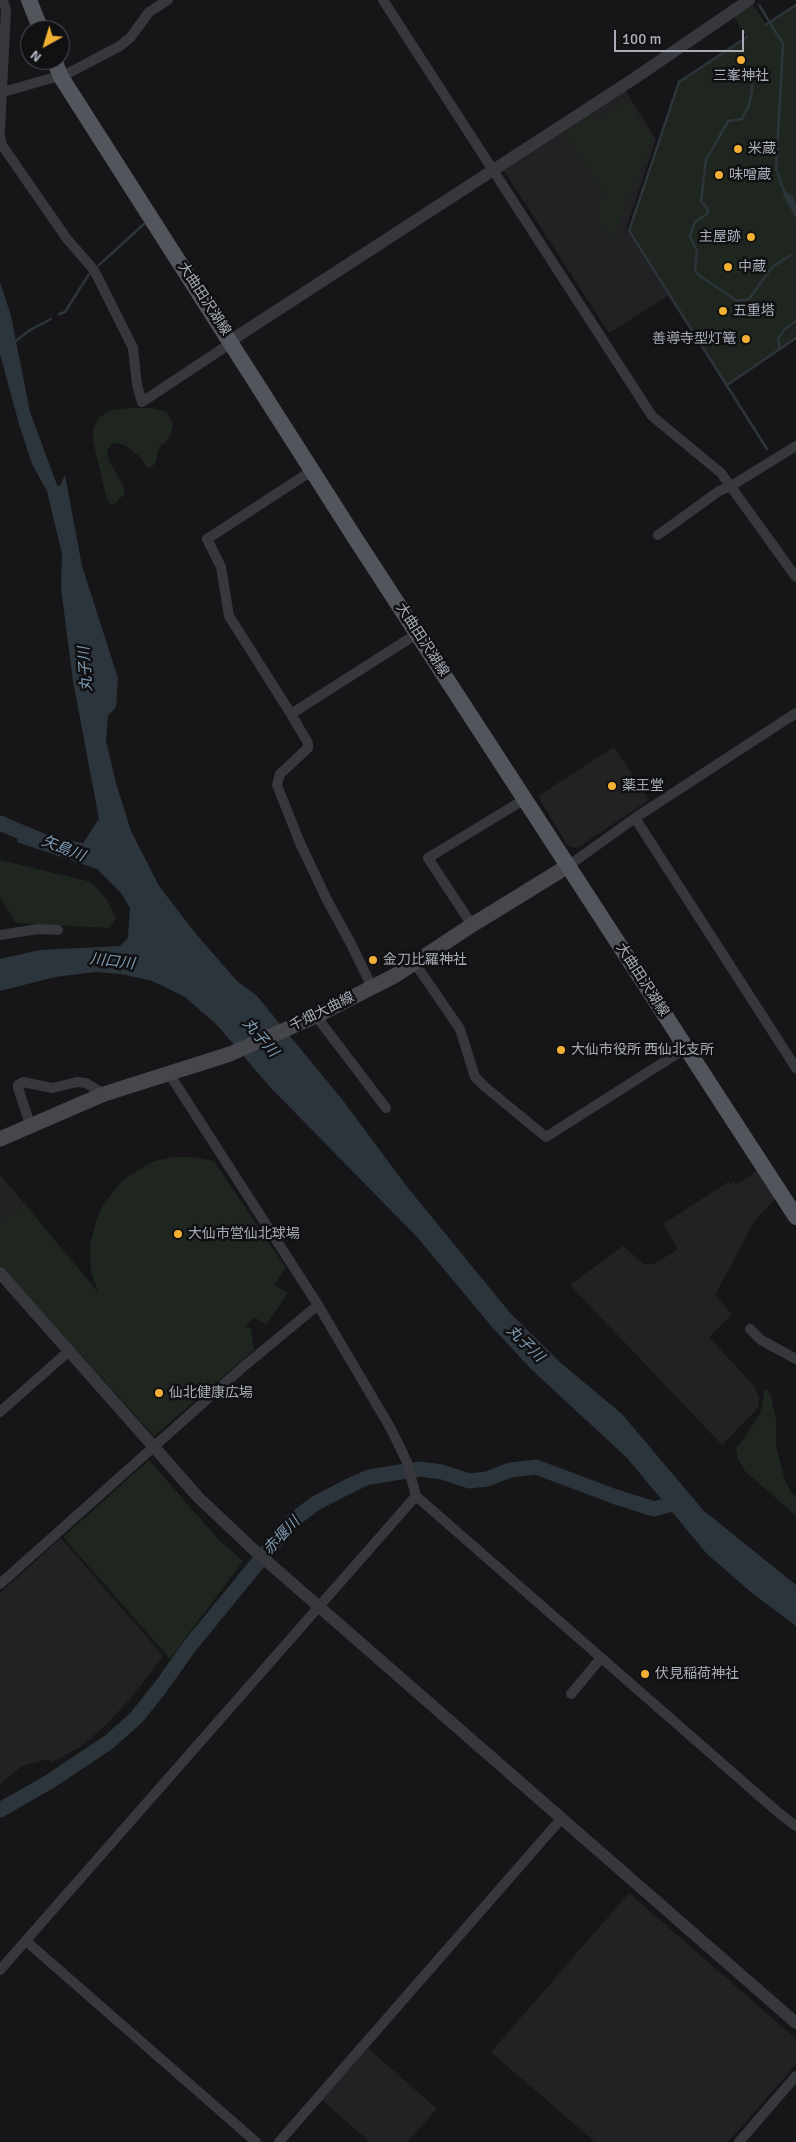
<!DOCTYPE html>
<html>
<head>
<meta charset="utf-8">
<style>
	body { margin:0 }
	#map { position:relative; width:796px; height:2142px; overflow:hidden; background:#161618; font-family:Signika,sans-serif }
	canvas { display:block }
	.north { position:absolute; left:20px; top:20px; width:50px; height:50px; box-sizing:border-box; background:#111113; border:1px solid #4d4f55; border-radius:50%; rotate:219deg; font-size:14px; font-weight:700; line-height:20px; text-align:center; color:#a8adb8 }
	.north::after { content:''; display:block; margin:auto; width:18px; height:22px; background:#f2b134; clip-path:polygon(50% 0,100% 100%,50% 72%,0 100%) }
	.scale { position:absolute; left:614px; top:30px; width:130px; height:22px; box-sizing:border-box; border:2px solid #a8adb8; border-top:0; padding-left:6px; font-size:15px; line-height:18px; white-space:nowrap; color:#a8adb8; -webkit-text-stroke:4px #111113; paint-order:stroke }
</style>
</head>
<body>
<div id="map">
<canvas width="796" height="2142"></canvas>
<div class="north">N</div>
<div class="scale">100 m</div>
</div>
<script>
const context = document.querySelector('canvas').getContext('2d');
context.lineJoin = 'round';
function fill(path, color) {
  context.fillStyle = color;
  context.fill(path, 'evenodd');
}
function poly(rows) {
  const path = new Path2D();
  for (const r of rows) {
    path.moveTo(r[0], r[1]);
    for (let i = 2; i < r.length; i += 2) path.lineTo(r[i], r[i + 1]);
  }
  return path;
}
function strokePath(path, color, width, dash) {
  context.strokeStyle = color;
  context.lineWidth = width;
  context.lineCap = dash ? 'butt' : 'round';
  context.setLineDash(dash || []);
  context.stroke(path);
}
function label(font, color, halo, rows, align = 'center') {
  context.font = font + ' Signika,"Noto Sans JP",sans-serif';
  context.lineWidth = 5;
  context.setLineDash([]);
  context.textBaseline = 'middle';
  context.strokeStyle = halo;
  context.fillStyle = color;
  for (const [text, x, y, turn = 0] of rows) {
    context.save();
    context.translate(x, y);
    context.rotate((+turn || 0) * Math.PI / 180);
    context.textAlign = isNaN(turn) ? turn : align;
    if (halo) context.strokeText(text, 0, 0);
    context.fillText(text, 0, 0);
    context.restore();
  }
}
const built = poly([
	[624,88,656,140,626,229,668,296,609,333,503,169],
	[614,747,649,800,577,848,568,846,538,796],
	[758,1170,776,1198,755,1220,715,1295,732,1314,709,1337,754,1386,759,1397,758,1408,722,1445,570,1285,623,1246,644,1264,654,1264,678,1249,663,1224,728,1182,730,1184,734,1181,736,1185],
	[0,1175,24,1203,0,1224],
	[61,1538,163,1656,130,1699,103,1728,80,1747,52,1762,49,1759,22,1766,0,1784,0,1593],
	[629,1893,796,2039,796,2064,728,2142,595,2142,491,2052],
	[368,2048,437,2109,407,2142,370,2142,322,2100]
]);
const green = poly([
	[753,5,766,24,796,5,796,337,727,385,629,231,679,82,746,37,734,17],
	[627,101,653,140,617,227,620,231,611,238,597,217,601,212,602,206,598,199,606,194,564,133,594,114,598,121],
	[131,408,150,408,165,411,169,415,173,425,171,434,165,443,160,445,155,464,148,469,140,457,125,445,112,443,107,451,109,461,124,487,124,494,114,505,110,504,106,496,93,441,93,429,98,418,111,410],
	[0,860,91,882,107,900,116,918,110,928,16,923,0,897],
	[174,1157,192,1157,214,1161,286,1268,274,1285,288,1293,266,1325,254,1317,245,1326,251,1329,254,1350,154,1436,0,1265,0,1224,24,1203,98,1292,91,1272,90,1246,96,1222,103,1204,123,1180,137,1171,154,1161],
	[765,1389,767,1389,771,1396,776,1420,776,1446,785,1480,792,1494,796,1496,796,1516,745,1471,738,1459,736,1448,745,1437,760,1414],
	[149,1460,219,1540,243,1561,170,1659,63,1537]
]);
const water = poly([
	[784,191,793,196,796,207,796,218,783,195],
	[0,282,11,316,30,412,57,485,60,486,65,475,82,566,118,678,116,707,108,716,106,741,116,783,131,831,159,886,196,934,237,981,257,996,341,1098,408,1188,511,1314,562,1364,622,1414,703,1510,796,1585,796,1626,752,1593,707,1554,627,1458,532,1370,492,1327,417,1237,269,1086,218,1026,185,997,152,981,121,974,95,972,55,977,0,991,0,959,40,950,120,946,128,938,130,908,121,893,97,869,17,842,20,824,55,838,83,843,99,819,73,681,61,588,62,554,47,491,32,464,19,424,0,354]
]);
const stream = poly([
	[759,5,783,44,776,169,784,191],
	[765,25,796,5],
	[747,37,679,82,629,231,767,449],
	[762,70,752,73,752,91,749,105,742,119,728,121,706,160,701,201,708,209,707,214,695,222,690,236,697,251,695,270,700,276,737,301,749,299,772,267,791,255],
	[99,265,144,224],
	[59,314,65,312,89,274],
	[13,343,30,330,51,319],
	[780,349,778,338,785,329,796,321],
	[727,385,796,338]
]);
const river = poly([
	[0,823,37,839],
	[0,1810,49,1782,109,1742,136,1718,160,1688,189,1647,292,1521,316,1503,353,1484,369,1477,420,1469,442,1472,469,1481,487,1479,510,1470,536,1467,616,1497,654,1509,679,1502]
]);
const minor = poly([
	[383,0,652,416,721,473,796,577],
	[0,93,52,78,61,77,120,46,130,38,149,12,168,0],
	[0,130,6,10,3,0],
	[0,136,2,145,67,239,94,270,133,348,137,385,142,402,225,347,230,341],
	[313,470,207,539,221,567,229,616,291,714,418,633],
	[658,535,719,491,731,486,796,446],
	[291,714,308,743,308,748,280,774,277,785,300,843,327,900,350,942,372,987],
	[635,818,796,1068],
	[568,866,635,818,796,713],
	[472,925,428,858,525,799],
	[0,935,38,929,58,930],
	[414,962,460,1029,475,1077,484,1086,546,1137,686,1048],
	[316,1016,386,1108],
	[168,1072,318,1305,391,1429,407,1462,416,1496,780,1814,796,1826],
	[31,1127,18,1088,18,1085,23,1082,52,1088,77,1082,86,1083,104,1094],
	[750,1329,761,1340,796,1359],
	[0,1412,69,1351],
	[0,1584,242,1368,318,1305],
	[571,1694,601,1658],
	[26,1941,256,2142],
	[0,1970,416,1496],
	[279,2142,561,1819],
	[739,2142,796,2076]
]);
const tertiary = poly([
	[230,341,635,78,749,0],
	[0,1273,199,1498,254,1550,796,2023]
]);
const secondary = poly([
	[0,1139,104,1094,230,1054,316,1016,396,975,472,925,568,866]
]);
const primary = poly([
	[29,0,41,30],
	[54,60,61,77,355,538,796,1217]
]);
const markers = [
	[741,60,5,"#f2b134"],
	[738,149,5,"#f2b134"],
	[719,175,5,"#f2b134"],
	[751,237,5,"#f2b134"],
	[728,267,5,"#f2b134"],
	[723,311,5,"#f2b134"],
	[746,339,5,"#f2b134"],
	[612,786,5,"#f2b134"],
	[373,960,5,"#f2b134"],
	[561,1050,5,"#f2b134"],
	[178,1234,5,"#f2b134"],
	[159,1393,5,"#f2b134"],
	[645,1674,5,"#f2b134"]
];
const poiNames = [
	["三峯神社",741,76,"center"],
	["米蔵",748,149],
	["味噌蔵",729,175],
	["主屋跡",741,237,"right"],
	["中蔵",738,267],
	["五重塔",733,311],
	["善導寺型灯篭",736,339,"right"],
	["薬王堂",622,786],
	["金刀比羅神社",383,960],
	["大仙市役所 西仙北支所",571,1050],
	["大仙市営仙北球場",188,1234],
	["仙北健康広場",169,1393],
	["伏見稲荷神社",655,1674]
];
const streetNames = [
	["大曲田沢湖線",204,299,57],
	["大曲田沢湖線",422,640,57],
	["大曲田沢湖線",642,980,57],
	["千畑大曲線",322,1012,-26]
];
const waterNames = [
	["丸子川",86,669,-94],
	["矢島川",63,849,22],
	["川口川",112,962,7],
	["丸子川",260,1038,49],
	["丸子川",525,1344,44],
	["赤堰川",282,1536,-47]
];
fill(built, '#222225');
fill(green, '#1e261f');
fill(water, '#2c353c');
strokePath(stream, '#2c353c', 2.5);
strokePath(river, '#2c353c', 15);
strokePath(minor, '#37383d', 10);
strokePath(tertiary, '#37383d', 12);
strokePath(secondary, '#45474d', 15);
strokePath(primary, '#53555c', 16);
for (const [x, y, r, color] of markers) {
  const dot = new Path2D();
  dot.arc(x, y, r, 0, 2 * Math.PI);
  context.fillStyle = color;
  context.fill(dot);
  strokePath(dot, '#111113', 2);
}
label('14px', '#a8adb8', '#111113', poiNames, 'left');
label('14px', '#a8adb8', '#111113', streetNames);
label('italic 15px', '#7f9bb3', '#111113', waterNames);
</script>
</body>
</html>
